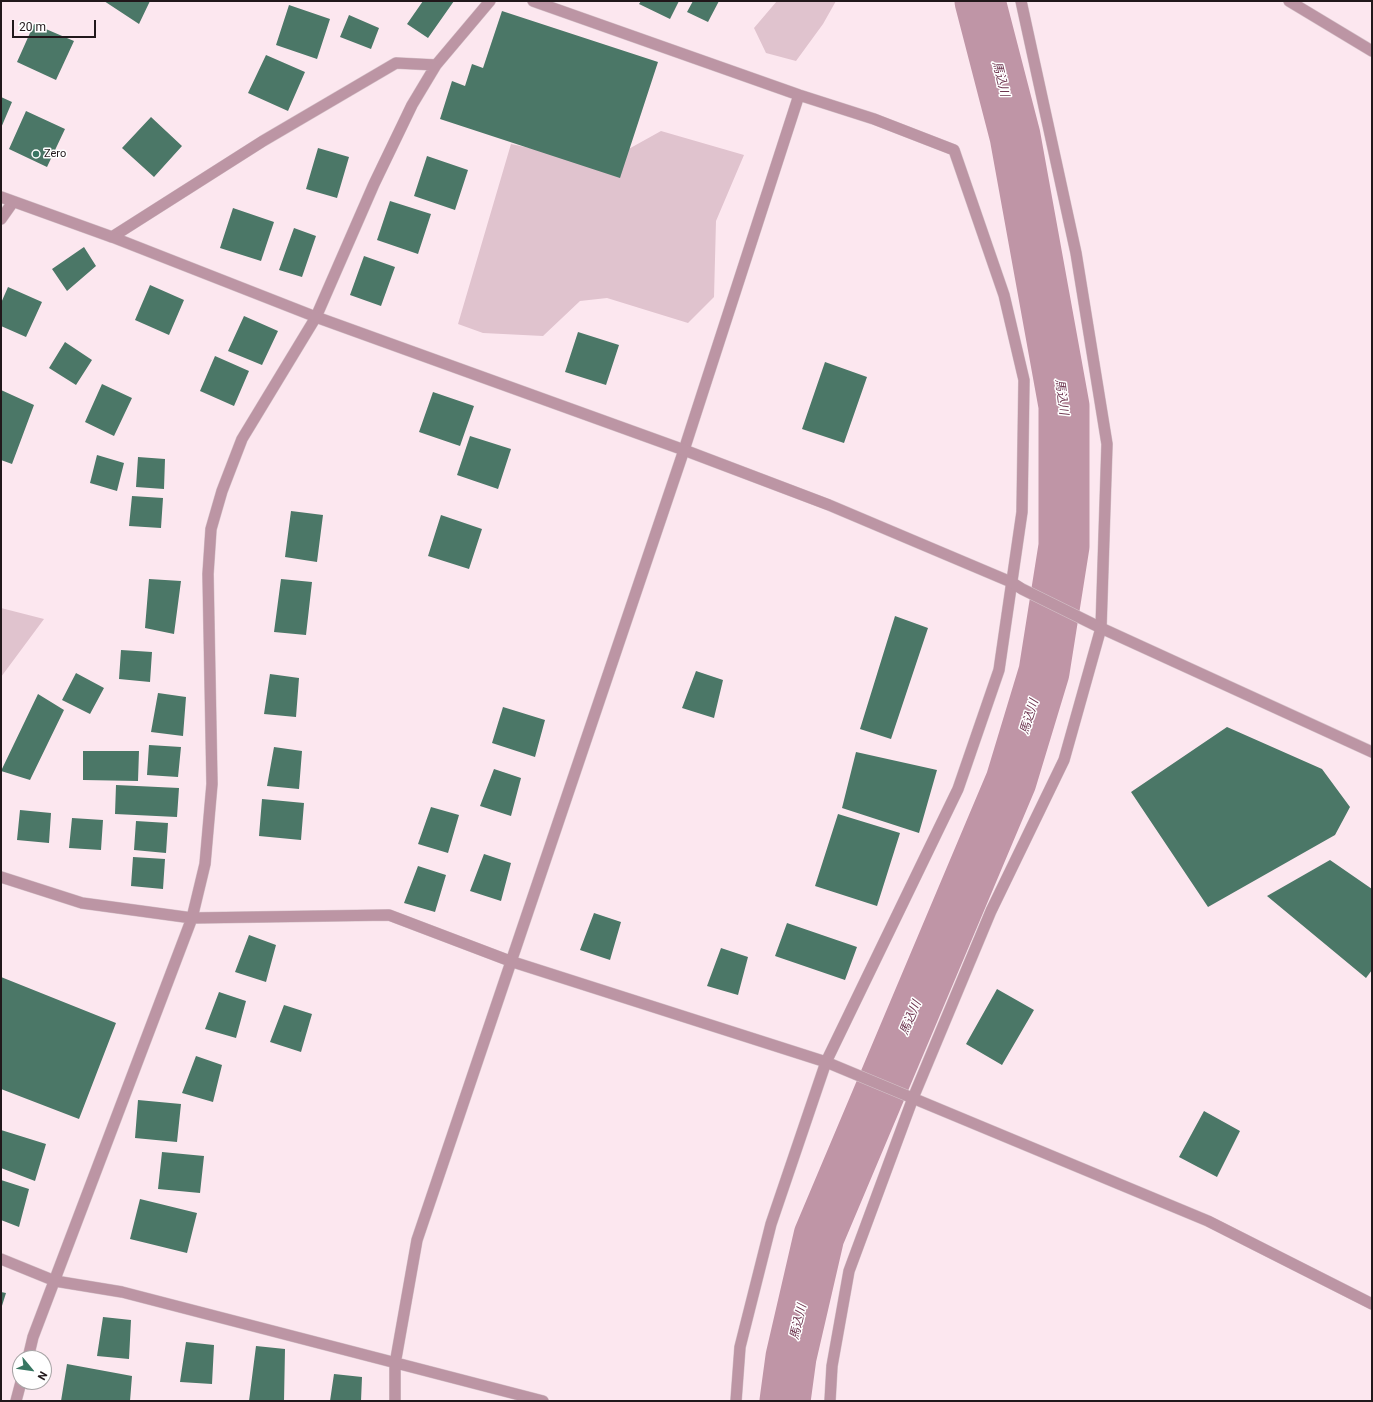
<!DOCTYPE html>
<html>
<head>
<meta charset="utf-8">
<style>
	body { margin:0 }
	#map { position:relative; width:1373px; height:1402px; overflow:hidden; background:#fce7ef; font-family:Roboto,sans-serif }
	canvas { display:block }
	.frame { position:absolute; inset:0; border:2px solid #21181b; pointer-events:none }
	.north { position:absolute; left:12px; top:1350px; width:40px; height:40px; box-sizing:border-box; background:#fff; border:1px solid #a6a3a4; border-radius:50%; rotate:119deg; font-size:11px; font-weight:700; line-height:16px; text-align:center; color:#21181b }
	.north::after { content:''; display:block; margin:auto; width:14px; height:18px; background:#387662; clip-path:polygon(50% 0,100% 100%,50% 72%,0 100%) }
	.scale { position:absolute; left:12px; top:20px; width:84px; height:18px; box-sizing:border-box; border:2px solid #21181b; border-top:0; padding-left:5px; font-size:12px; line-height:14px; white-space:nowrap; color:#21181b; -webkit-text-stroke:3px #fff; paint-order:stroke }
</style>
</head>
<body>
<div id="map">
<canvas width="1373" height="1402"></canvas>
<div class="frame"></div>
<div class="north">N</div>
<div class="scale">20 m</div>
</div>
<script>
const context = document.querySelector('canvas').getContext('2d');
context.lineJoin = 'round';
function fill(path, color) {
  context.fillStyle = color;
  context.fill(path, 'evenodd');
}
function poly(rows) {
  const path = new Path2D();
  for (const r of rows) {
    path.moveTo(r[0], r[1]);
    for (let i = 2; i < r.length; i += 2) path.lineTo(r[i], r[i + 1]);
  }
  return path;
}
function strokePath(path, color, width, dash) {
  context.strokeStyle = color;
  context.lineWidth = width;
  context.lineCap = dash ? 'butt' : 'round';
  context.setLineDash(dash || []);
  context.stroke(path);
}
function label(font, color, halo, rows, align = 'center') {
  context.font = font + ' Roboto,"Noto Sans JP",sans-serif';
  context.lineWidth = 3;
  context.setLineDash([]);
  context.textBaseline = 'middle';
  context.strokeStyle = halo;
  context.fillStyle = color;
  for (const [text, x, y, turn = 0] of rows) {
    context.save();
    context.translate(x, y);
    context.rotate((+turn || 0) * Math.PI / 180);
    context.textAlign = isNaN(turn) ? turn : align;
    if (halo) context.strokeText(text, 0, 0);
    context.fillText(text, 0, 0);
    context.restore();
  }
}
const green = poly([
	[777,1,836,1,823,24,796,61,766,53,754,28],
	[661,131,744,155,716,221,714,297,688,323,607,298,580,301,543,336,483,333,458,324,511,144,591,161,607,161],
	[1,608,44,619,1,677]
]);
const river = poly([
	[785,1401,791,1357,819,1236,1011,781,1044,672,1064,546,1064,406,1015,136,980,1]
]);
const building = poly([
	[104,1,150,1,139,24],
	[423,1,454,1,428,38,407,24],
	[641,1,679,1,670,19,639,4],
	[693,1,719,1,708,22,687,12],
	[289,5,330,19,317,59,276,45],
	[502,11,658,62,620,178,440,119,452,81,465,86,472,64,483,68],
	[349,15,379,28,371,49,340,37],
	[34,24,74,41,56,80,17,62],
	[266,55,305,72,288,111,248,93],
	[1,97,12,102,1,128],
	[26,111,65,129,47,167,9,149],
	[151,117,182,146,154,177,122,148],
	[318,148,349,157,337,198,306,189],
	[427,156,468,170,455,210,414,196],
	[390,201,431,214,418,254,377,240],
	[233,208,274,222,261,261,220,248],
	[294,228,316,236,302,277,279,270],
	[84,247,96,266,67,291,52,269],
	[364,256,395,267,381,306,350,295],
	[150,285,184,300,169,335,135,320],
	[8,287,42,302,26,337,1,326,1,303],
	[244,316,278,331,262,365,228,351],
	[578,332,619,345,606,385,565,372],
	[65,342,92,360,76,385,49,368],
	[215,356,249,371,234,406,200,391],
	[825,362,867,377,844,443,802,429],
	[102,384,132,398,114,436,85,422],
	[1,390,34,405,12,464,1,460],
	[433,392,474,406,460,446,419,432],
	[470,436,511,449,498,489,457,475],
	[97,455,124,463,117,491,90,483],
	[138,457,165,459,164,489,136,487],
	[132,496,163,498,161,528,129,526],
	[291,511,323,515,317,562,285,557],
	[441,515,482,529,469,569,428,556],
	[149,579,181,581,174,634,145,628],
	[281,579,312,582,306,635,274,632],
	[895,616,928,628,891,739,860,729],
	[121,650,152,652,150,682,119,679],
	[696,671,723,680,714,718,682,708],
	[76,673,104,688,90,714,62,700],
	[270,674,299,678,296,717,264,714],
	[158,693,186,697,183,736,151,732],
	[38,694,64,710,30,780,1,771],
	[503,707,545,720,535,757,492,743],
	[1227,727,1322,769,1350,807,1335,835,1208,907,1131,792],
	[149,745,181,747,178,777,147,775],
	[274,747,302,751,299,789,267,786],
	[83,751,139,751,138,781,83,780],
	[856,752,937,770,919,833,842,808],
	[494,769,521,778,511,816,480,806],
	[116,785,179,788,177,817,115,814],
	[262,799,304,803,301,840,259,836],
	[431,807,459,815,448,853,418,844],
	[20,810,51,813,49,843,17,840],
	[838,814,900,833,877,906,815,886],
	[72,818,103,820,101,850,69,848],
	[136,821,168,823,166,853,134,850],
	[484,854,511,863,501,901,470,891],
	[133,857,165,859,163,889,131,886],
	[1330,860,1372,889,1372,970,1366,978,1267,896],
	[418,866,446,875,435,912,404,903],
	[594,913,621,922,610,960,580,950],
	[787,923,857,947,845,980,775,956],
	[249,935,276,945,266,982,235,972],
	[721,948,748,957,738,995,707,986],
	[1,977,116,1023,79,1119,1,1089],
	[997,989,1034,1010,1002,1065,966,1044],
	[219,992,246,1001,236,1038,205,1029],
	[284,1005,312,1014,301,1052,270,1042],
	[196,1056,222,1065,213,1102,182,1093],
	[138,1100,181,1104,177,1142,135,1138],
	[1204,1111,1240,1131,1217,1177,1179,1157],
	[1,1130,46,1144,35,1181,1,1168],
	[162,1152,204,1156,200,1193,158,1189],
	[1,1180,29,1189,19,1227,1,1220],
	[140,1199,197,1213,187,1253,130,1239],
	[1,1292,6,1293,1,1309],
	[103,1317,131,1320,129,1359,97,1356],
	[186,1342,214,1345,212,1384,180,1382],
	[256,1346,285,1349,284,1401,249,1401],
	[67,1364,132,1376,130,1401,61,1401],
	[334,1374,362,1377,361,1401,330,1401]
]);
const minor = poly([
	[533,1,799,95,874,119,954,150,1004,295,1024,380,1022,512,999,670,958,789,826,1062,771,1224,740,1347,736,1401],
	[1289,1,1372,51],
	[1,219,13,202],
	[112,237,263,141,396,63,436,65],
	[1,877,82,903,192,918,389,915,510,961,826,1062,1208,1221,1372,1304],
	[1,1259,55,1281,122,1292,543,1401],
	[28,1358,33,1337,192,918,205,864,212,784,208,574,211,529,222,491,242,439,316,317,374,184,412,105,436,65,490,1],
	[16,1401,21,1382],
	[395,1401,395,1364,417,1240,684,450,799,95],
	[830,1401,832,1366,849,1271,913,1098,991,911,1064,760,1101,628,1107,444,1076,253,1021,1]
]);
const tertiary = poly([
	[1,197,112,237,316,317,684,450,829,505,1011,582,1022,589,1101,628,1372,752]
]);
const markers = [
	[36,154,4,"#387662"]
];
const poiNames = [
	["Zero",44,154]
];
const waterNames = [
	["馬込川",1000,79,76],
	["馬込川",1061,397,83],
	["馬込川",1030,717,-73],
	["馬込川",911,1018,-67],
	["馬込川",799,1322,-77]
];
fill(green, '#e0c3ce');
strokePath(river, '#bf95a6', 51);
fill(building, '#4b7767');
strokePath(minor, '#d5c2c9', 12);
strokePath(tertiary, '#d5c2c9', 12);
strokePath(minor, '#bc95a4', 11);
strokePath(tertiary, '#bc95a4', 11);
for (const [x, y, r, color] of markers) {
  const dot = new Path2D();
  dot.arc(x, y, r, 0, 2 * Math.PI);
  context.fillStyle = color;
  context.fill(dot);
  strokePath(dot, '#fff', 1.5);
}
label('11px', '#21181b', '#fff', poiNames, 'left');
label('italic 12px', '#6e3650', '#fff', waterNames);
</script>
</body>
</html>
